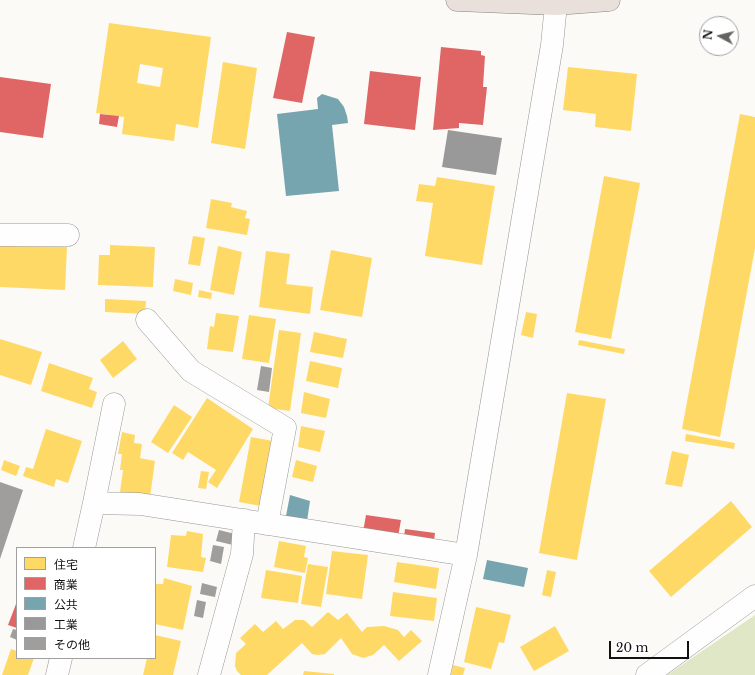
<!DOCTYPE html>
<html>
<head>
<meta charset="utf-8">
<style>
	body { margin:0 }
	#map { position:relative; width:755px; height:675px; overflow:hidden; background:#fcfaf7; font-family:"Libre Baskerville","Noto Sans JP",serif }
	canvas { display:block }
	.legend { position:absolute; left:16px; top:547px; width:140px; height:112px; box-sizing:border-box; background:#fff; border:1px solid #a0a0a0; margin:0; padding:5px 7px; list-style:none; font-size:12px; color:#111 }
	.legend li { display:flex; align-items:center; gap:8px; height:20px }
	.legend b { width:20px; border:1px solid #a0a0a0 }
	.north { position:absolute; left:699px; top:16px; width:40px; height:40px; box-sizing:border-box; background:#fff; border:1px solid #a0a0a0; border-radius:50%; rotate:277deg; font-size:11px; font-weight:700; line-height:16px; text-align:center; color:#111 }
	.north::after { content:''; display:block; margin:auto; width:14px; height:18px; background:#636362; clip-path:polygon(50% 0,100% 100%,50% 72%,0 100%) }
	.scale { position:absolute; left:609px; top:641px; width:80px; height:18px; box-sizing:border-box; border:2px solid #111; border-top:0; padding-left:5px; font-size:12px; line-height:14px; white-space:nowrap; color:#111; -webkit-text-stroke:3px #fff; paint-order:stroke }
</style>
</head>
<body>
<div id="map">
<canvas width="755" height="675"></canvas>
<ul class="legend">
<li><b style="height:11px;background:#ffd966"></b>住宅</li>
<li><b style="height:11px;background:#e06666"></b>商業</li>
<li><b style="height:11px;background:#76a5af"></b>公共</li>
<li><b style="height:11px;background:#999"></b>工業</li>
<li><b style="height:11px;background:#a09e9c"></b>その他</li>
</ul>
<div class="north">N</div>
<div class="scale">20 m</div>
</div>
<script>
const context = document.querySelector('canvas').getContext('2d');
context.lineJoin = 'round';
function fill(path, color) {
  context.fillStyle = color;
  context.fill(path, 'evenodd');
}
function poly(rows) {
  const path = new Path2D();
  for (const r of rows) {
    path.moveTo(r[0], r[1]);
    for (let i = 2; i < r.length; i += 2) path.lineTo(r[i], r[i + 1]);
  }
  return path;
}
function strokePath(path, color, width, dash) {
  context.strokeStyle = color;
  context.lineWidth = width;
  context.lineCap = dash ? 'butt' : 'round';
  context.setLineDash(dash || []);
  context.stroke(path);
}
const forest = poly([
	[755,615,755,675,667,675]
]);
const homes = poly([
	[109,23,211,37,198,128,176,124,174,141,122,134,124,117,96,113],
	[140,64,163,68,160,87,137,83],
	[223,62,257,68,245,149,211,143],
	[568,67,637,74,631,131,595,127,596,114,563,110],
	[740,114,755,117,755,248,720,437,682,429],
	[604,176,640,183,611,339,575,332],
	[437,177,495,186,482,265,425,256,433,203,416,201,419,184,435,186],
	[211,199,232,203,231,207,247,211,245,218,250,219,247,235,206,228],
	[193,236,205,238,200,266,188,264],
	[110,245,155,247,153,287,98,285,99,255,110,255],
	[0,246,67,247,65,290,0,287],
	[218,246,242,252,234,295,210,290],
	[331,250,372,258,362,317,320,310],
	[266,251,290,254,286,284,313,287,310,314,259,307],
	[175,279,193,283,191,295,173,291],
	[199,290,212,293,211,299,198,297],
	[105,299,146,301,145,314,105,312],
	[526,312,537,314,533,338,521,335],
	[216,313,239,316,233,352,207,349,210,326,214,327],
	[249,315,276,319,269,363,242,359],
	[279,330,301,333,290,411,268,408],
	[314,332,347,339,343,358,310,352],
	[0,339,42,352,31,385,0,375],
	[579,340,625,349,624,354,578,345],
	[123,341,137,359,113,378,100,360],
	[310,361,342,368,338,388,306,381],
	[49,363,93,378,89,389,97,392,92,408,41,391],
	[304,392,330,399,326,418,301,413],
	[567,393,606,399,577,560,539,553],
	[207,398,253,429,217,488,208,482,216,470,188,452,183,460,172,453],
	[174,405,192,417,168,453,151,442],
	[301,426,325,431,320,452,298,447],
	[46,429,82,441,68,483,56,479,54,487,23,476,26,467,33,469],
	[122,432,135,435,134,443,142,444,140,458,155,461,150,497,120,492,123,470,120,470,122,454,118,454],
	[686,434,735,443,734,449,685,441],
	[251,437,273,441,261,506,239,502],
	[672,451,689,455,682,487,665,484],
	[4,460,20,466,16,476,1,470],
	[296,460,317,466,313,482,292,477],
	[201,471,209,472,206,489,198,488],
	[731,501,752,527,671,597,649,571],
	[187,531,203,534,201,557,206,558,203,572,167,567,171,535,186,536],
	[279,541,306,546,304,557,308,558,305,573,274,567],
	[332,551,368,555,362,599,326,594],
	[397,562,439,568,436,589,394,582],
	[308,564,328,567,321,607,301,604],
	[266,570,302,576,298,603,261,598],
	[547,570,556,572,551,597,542,595],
	[164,578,192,586,183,630,155,624,155,584,163,584],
	[393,592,437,598,434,621,390,616],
	[476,607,511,615,504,643,499,642,491,669,464,662],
	[328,612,338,620,347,613,362,632,367,627,384,626,398,630,404,637,411,630,422,641,399,661,384,645,373,655,363,658,352,654,341,638,325,654,318,655,312,654,302,643,267,675,241,675,237,671,235,666,236,653,246,644,240,638,255,624,263,632,276,621,283,629,295,620,304,620,312,627],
	[555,626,569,651,534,671,520,647],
	[155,635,181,641,173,675,143,675,147,658,155,658],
	[11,649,17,651,17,658,34,658,28,675,2,675],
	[453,665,465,668,463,675,451,675],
	[304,671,334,674,334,675,303,675]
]);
const shops = poly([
	[287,32,315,37,302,103,273,98],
	[441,47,481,51,481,55,485,56,483,87,487,87,483,125,459,123,459,128,433,130],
	[370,71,421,77,415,130,364,124],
	[0,77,51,84,43,138,0,132],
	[100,114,119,116,117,127,99,124],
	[366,515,401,520,398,537,363,532],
	[405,529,435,533,433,548,403,544],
	[16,604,17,604,17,628,8,625]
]);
const public = poly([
	[322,94,338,99,344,107,347,116,348,123,332,125,339,191,286,196,277,114,318,109,317,98],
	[290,495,310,501,307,521,286,516],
	[487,560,528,568,524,587,483,579]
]);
const industry = poly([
	[448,130,502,138,496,175,442,167]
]);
const building = poly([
	[261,366,272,368,269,392,257,390],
	[0,482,23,490,0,559],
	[219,530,235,534,233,545,216,541],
	[213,545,224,547,221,564,210,561],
	[202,583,217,587,215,597,200,594],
	[197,600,206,602,203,618,194,616],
	[13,629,17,630,17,640,10,637]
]);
const minor = poly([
	[0,235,68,235],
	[147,320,191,371,285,428,267,524],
	[94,503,114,404],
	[84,548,94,503,140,504,466,555],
	[57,675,61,658],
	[209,675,242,554,244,520],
	[439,675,466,555,552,45,556,4],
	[647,675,755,596]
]);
const trunk = poly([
	[457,0,556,4,609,0]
]);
fill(forest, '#e0e7c7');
fill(homes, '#ffd966');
fill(shops, '#e06666');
fill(public, '#76a5af');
fill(industry, '#999');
fill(building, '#a09e9c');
strokePath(minor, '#979695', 23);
strokePath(trunk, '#848382', 23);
strokePath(minor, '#fffefe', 22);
strokePath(trunk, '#eae0db', 22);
</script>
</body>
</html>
